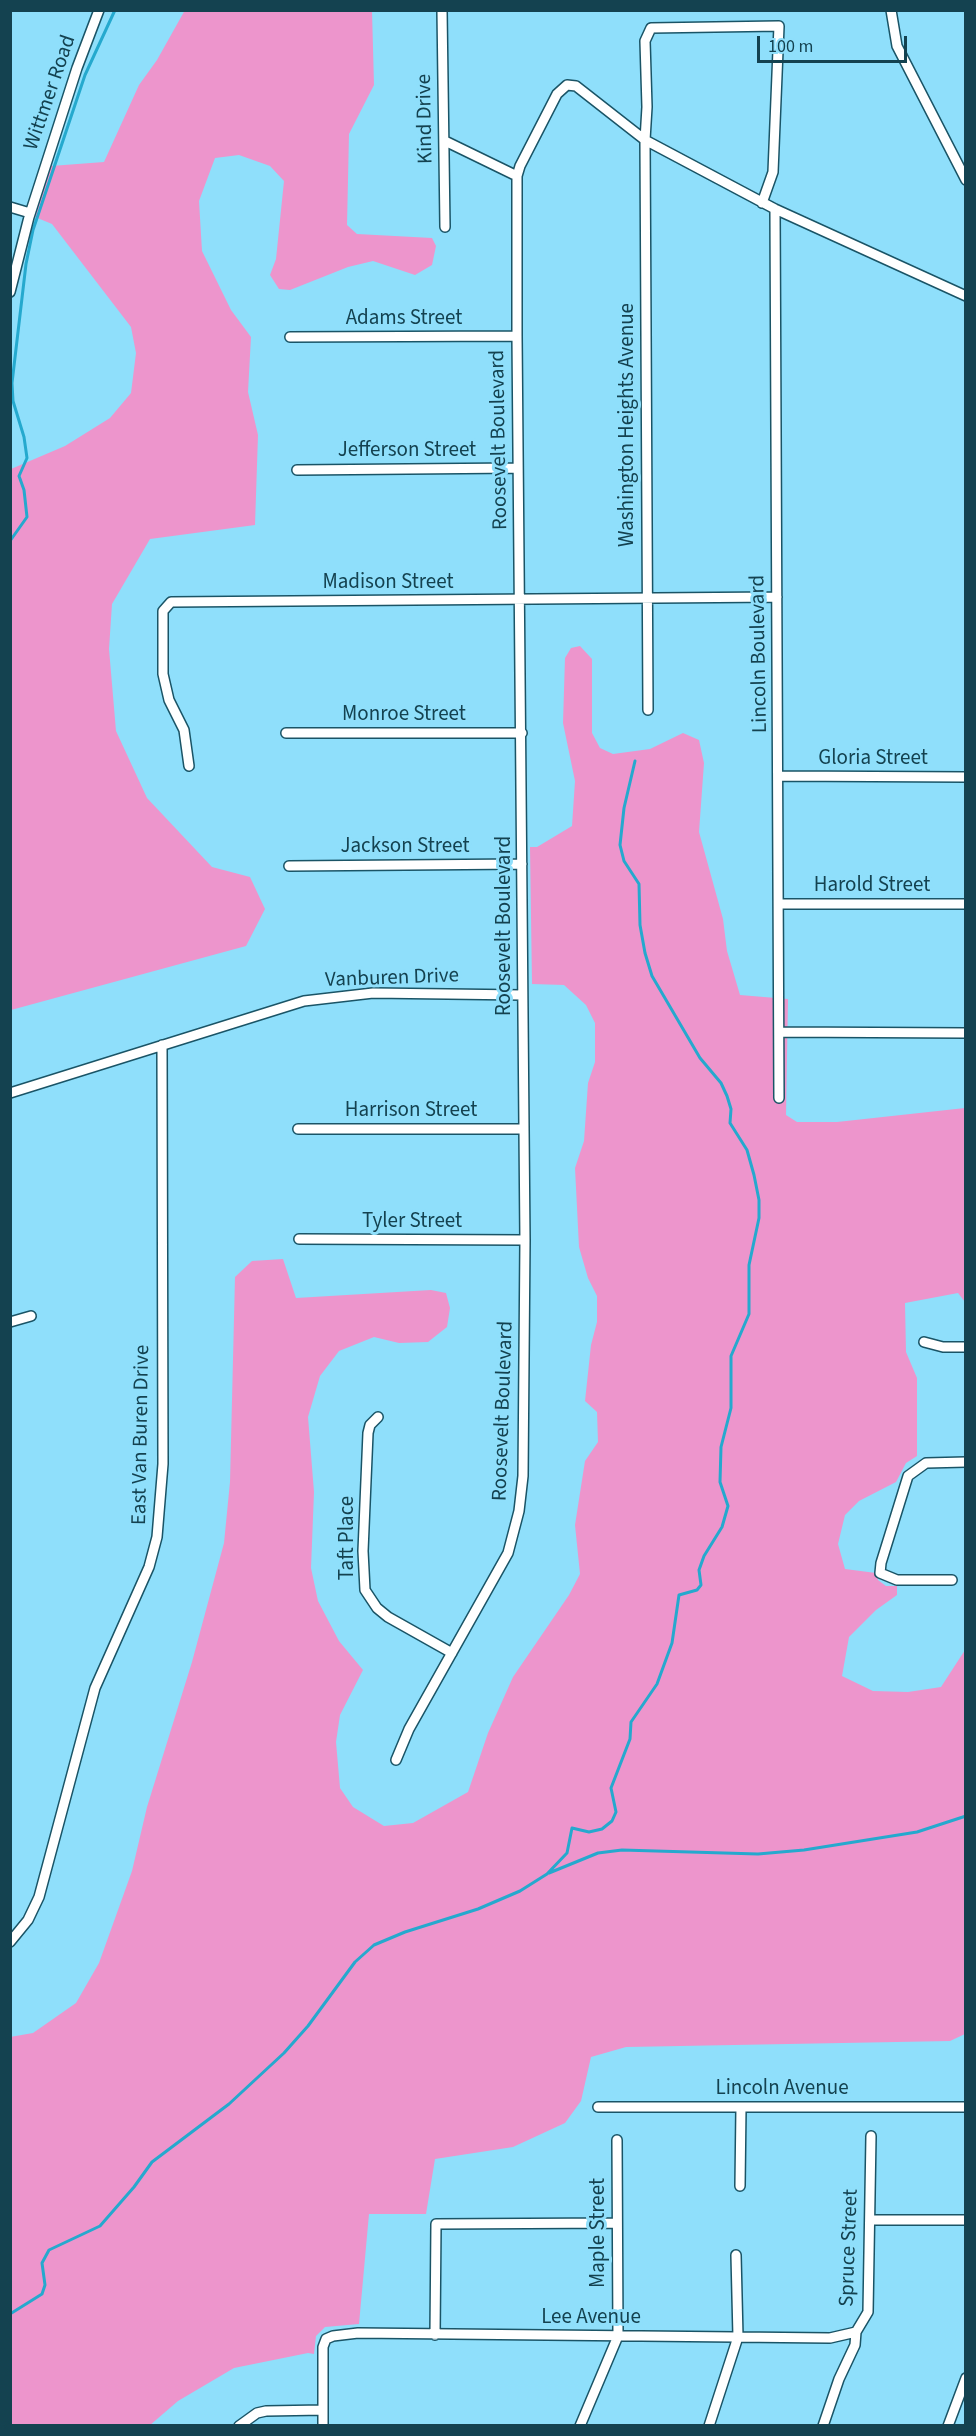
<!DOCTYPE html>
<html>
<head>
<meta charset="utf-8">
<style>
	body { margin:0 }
	#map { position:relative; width:976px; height:2436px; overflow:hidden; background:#8fdffb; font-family:"Source Sans 3",sans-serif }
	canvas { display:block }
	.frame { position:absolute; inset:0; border:12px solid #144250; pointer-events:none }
	.scale { position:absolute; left:757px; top:36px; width:150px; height:27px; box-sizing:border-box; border:3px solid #144250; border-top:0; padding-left:8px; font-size:18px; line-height:21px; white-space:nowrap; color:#144250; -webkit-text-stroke:4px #8fdffb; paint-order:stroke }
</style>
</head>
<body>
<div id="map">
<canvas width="976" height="2436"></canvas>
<div class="frame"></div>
<div class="scale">100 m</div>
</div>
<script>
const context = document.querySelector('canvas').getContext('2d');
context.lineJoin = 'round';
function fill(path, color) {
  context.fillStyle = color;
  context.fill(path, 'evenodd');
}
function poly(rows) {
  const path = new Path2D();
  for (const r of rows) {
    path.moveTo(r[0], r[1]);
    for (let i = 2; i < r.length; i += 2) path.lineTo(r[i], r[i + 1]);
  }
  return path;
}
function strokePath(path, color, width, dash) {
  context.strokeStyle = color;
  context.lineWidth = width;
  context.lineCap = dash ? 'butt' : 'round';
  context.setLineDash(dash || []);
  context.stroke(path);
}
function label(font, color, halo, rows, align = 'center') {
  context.font = font + ' "Source Sans 3",sans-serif';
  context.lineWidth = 6;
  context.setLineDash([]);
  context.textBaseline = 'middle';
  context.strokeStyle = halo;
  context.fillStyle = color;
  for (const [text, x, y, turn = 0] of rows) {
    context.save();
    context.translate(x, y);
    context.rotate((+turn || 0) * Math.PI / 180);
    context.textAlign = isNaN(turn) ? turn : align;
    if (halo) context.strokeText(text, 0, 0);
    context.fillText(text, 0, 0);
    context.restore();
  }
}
const green = poly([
	[185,10,372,11,374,85,349,134,347,225,357,234,432,238,436,246,432,265,415,275,373,261,348,267,290,290,279,289,270,275,276,259,284,181,270,166,239,155,215,158,199,201,202,251,231,310,251,337,248,392,258,435,255,525,150,539,112,604,109,649,116,731,147,798,212,867,250,877,265,909,246,946,11,1010,11,469,65,446,110,418,131,393,136,353,131,327,52,224,35,217,51,166,104,162,139,85,157,60],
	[580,646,592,659,592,733,600,748,613,754,650,749,683,733,699,740,704,763,699,832,723,919,727,951,740,995,788,999,786,1115,797,1122,837,1122,965,1108,965,1302,958,1293,905,1303,906,1352,917,1378,917,1456,906,1463,896,1482,859,1501,845,1515,838,1544,845,1569,876,1573,878,1580,886,1586,897,1586,897,1595,876,1610,849,1637,842,1676,873,1691,908,1692,941,1687,965,1650,965,2034,950,2041,626,2047,591,2057,581,2101,565,2123,513,2147,435,2159,426,2214,369,2214,359,2324,325,2327,316,2336,314,2354,308,2353,234,2368,178,2401,149,2426,11,2425,10,2037,33,2033,76,2003,99,1963,132,1871,147,1807,192,1662,224,1543,230,1482,235,1277,252,1261,283,1259,296,1298,431,1290,446,1293,450,1308,447,1327,428,1342,399,1343,374,1337,339,1351,320,1376,308,1417,314,1492,311,1568,318,1601,339,1641,363,1670,340,1715,336,1742,340,1788,353,1807,384,1826,413,1823,468,1792,488,1733,513,1677,569,1595,580,1574,575,1525,585,1461,598,1442,597,1412,585,1401,591,1345,597,1322,597,1296,588,1278,579,1247,575,1168,584,1141,588,1083,595,1062,595,1023,586,1005,564,985,532,984,530,847,537,847,572,826,575,781,563,723,565,658,571,648]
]);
const stream = poly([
	[10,541,27,517,24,490,19,476,27,458,24,437,13,401,12,383,26,264,33,230,85,75,115,10],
	[549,1873,598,1853,622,1850,758,1854,804,1850,917,1832,966,1816],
	[10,2314,42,2294,45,2285,42,2263,49,2250,100,2226,134,2187,152,2162,229,2104,284,2053,308,2026,355,1962,374,1945,405,1932,478,1909,520,1891,547,1874,567,1853,572,1828,589,1832,602,1829,612,1821,616,1812,611,1788,630,1739,631,1722,657,1684,672,1643,679,1595,697,1590,701,1585,699,1570,704,1556,722,1527,728,1506,720,1482,721,1447,731,1408,731,1356,749,1314,749,1265,759,1218,759,1200,754,1175,747,1150,730,1123,731,1109,727,1096,721,1083,700,1058,652,976,645,953,640,925,639,884,624,861,620,845,624,808,635,761]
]);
const street = poly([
	[442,10,445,227],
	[891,10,897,46,966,180],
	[445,141,517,176],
	[10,207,30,213],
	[775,209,779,1098],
	[10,292,29,217,77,68,99,10],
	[290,337,517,336],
	[297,470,518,468],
	[648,710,645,140,647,107,645,41,651,28,779,26,773,172,762,203],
	[286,733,522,733],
	[189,766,184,730,169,700,163,674,163,611,171,602,777,597],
	[779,776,966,777],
	[289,866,522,864],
	[779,904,966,904],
	[780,1032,966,1033],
	[10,1093,304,1001,373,993,522,995],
	[298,1129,524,1129],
	[299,1239,525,1240],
	[10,1322,31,1316],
	[924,1342,943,1347,966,1347],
	[378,1417,370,1425,368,1433,363,1551,365,1590,377,1608,388,1617,452,1653],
	[952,1580,897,1580,880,1573,881,1563,908,1476,926,1463,966,1462],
	[396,1760,409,1729,508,1553,519,1511,523,1476,525,1240,517,336,517,176,520,166,557,94,567,85,576,86,645,140,775,209,966,296],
	[10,1942,28,1920,39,1897,95,1688,149,1567,157,1537,163,1464,162,1045],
	[598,2107,966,2107],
	[740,2186,741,2107],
	[870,2220,966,2220],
	[435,2335,436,2224,617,2223],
	[239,2426,257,2413,266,2411,323,2410],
	[323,2426,323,2347,326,2339,333,2336,358,2333,830,2338,856,2332],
	[580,2426,618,2336,617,2140],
	[709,2426,738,2337,736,2255],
	[823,2426,839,2379,855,2345,856,2332,868,2312,871,2136],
	[948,2426,966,2378]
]);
const streetNames = [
	["Wittmer Road",51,93,-71],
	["Kind Drive",426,119,-91],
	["Adams Street",404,319],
	["Washington Heights Avenue",628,425,-90],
	["Roosevelt Boulevard",500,440,-91],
	["Jefferson Street",407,451],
	["Madison Street",388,583],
	["Lincoln Boulevard",760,654,-91],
	["Monroe Street",404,715],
	["Gloria Street",873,759],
	["Jackson Street",405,847],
	["Harold Street",872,886],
	["Roosevelt Boulevard",505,926,-90],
	["Vanburen Drive",392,979,-2],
	["Harrison Street",411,1111],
	["Tyler Street",412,1222],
	["Roosevelt Boulevard",504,1411,-88],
	["East Van Buren Drive",142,1435,-89],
	["Taft Place",348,1538,-90],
	["Lincoln Avenue",782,2089],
	["Maple Street",599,2233,-90],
	["Spruce Street",850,2248,-88],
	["Lee Avenue",591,2318]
];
fill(green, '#ed95cc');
strokePath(stream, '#25a9ce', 3);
strokePath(street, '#1a5466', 12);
strokePath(street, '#fff', 9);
label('21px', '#144250', '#8fdffb', streetNames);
</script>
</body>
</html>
